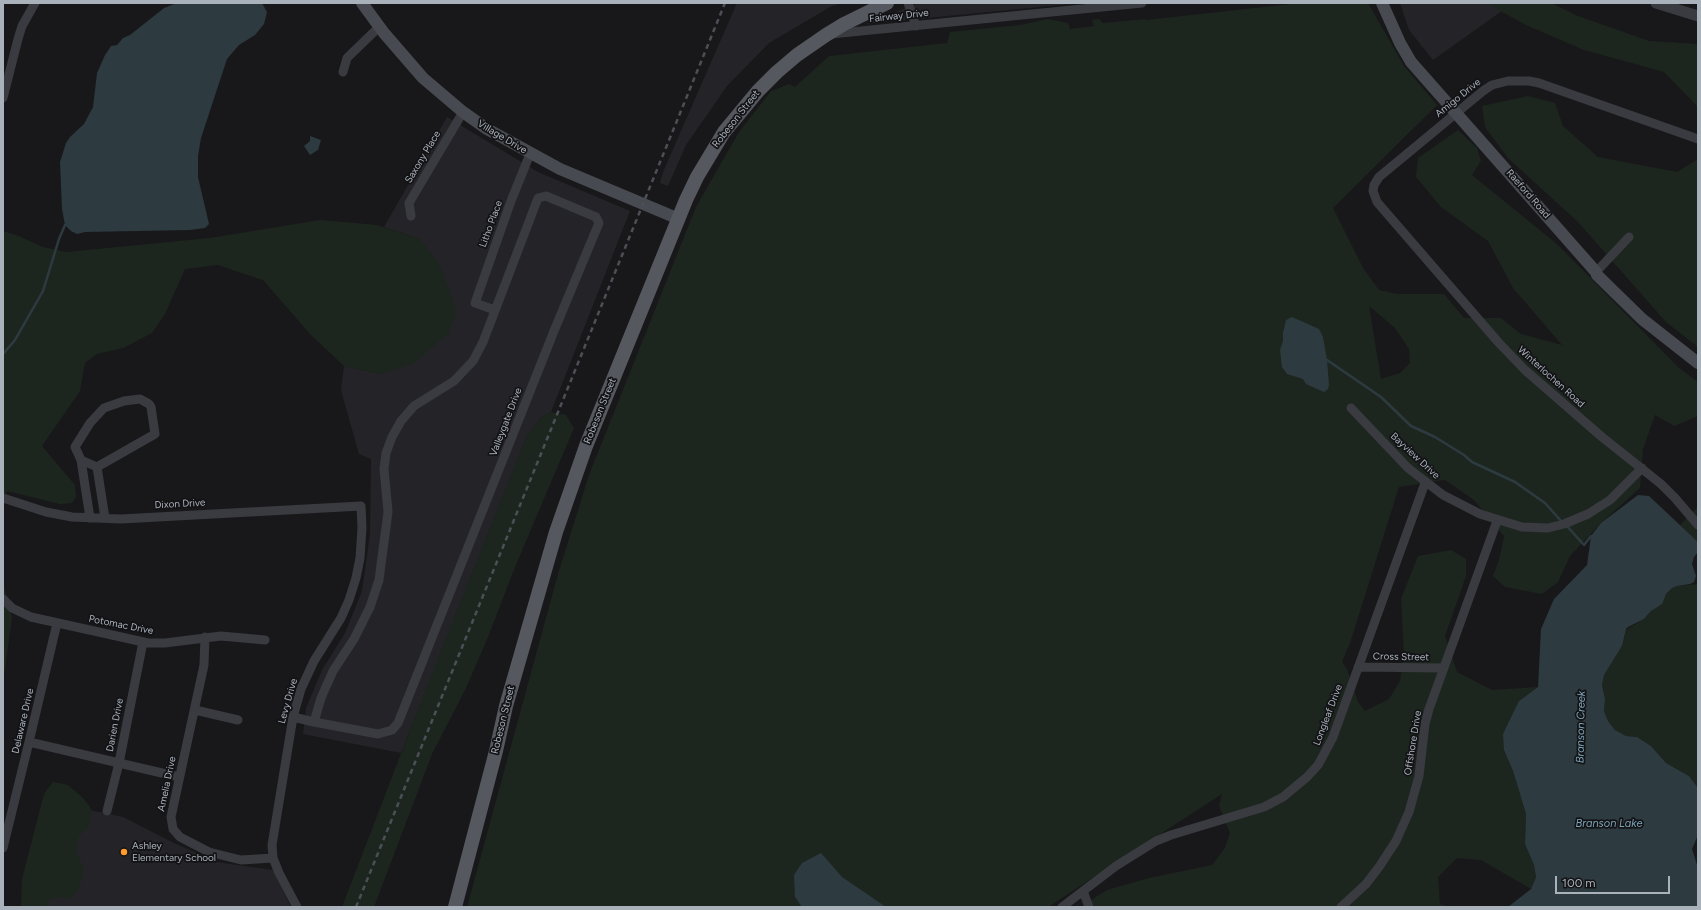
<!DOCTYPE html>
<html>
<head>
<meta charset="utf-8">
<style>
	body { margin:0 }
	#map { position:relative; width:1701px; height:910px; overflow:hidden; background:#18181a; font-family:Figtree,sans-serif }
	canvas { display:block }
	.frame { position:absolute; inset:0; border:4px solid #a9b1bb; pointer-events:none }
	.scale { position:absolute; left:1555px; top:876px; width:115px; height:18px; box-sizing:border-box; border:2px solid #a9b1bb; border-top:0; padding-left:5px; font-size:12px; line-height:14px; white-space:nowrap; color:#a9b1bb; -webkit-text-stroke:3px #131316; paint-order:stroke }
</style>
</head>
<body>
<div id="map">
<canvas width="1701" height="910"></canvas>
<div class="frame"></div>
<div class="scale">100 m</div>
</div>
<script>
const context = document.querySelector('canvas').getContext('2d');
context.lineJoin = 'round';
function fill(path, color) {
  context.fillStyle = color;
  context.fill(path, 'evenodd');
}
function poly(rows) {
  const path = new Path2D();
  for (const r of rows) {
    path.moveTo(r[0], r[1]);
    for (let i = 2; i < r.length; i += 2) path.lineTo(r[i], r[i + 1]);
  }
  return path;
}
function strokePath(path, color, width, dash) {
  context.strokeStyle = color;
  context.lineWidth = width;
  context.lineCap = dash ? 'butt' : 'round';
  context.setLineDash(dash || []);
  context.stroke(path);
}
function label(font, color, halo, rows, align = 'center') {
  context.font = font + ' Figtree,sans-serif';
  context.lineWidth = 3.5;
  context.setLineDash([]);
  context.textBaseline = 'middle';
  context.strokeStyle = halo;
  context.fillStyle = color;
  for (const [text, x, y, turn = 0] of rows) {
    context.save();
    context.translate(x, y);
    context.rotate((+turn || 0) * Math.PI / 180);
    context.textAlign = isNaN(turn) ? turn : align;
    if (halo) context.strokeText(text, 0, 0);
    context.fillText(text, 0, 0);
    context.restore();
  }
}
const built = poly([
	[737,3,841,3,830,7,769,43,727,86,686,145,668,186,660,183,663,172],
	[919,3,1081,3,865,24],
	[1400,3,1513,3,1433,60,1409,30],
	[447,117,538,172,630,211,551,412,542,417,527,436,401,753,303,734,306,708,322,670,345,633,362,591,370,534,371,459,359,454,341,390,344,366,380,374,420,239,384,227],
	[66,805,123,817,172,842,216,862,273,870,291,907,39,907]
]);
const green = poly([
	[1301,3,1368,3,1404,66,1437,105,1333,208,1363,268,1379,290,1397,294,1444,294,1464,318,1501,318,1521,334,1562,345,1513,288,1488,241,1441,207,1416,177,1418,158,1458,130,1477,148,1481,161,1472,175,1557,244,1678,367,1698,382,1698,416,1674,426,1655,415,1643,449,1640,488,1601,523,1570,556,1558,582,1542,594,1505,587,1493,576,1499,560,1504,536,1474,500,1445,480,1399,487,1350,643,1342,662,1347,669,1358,702,1365,711,1389,699,1400,681,1404,654,1401,599,1418,556,1451,550,1466,559,1466,576,1445,636,1457,672,1492,690,1538,687,1519,701,1504,750,1513,771,1526,814,1525,844,1534,865,1536,877,1531,889,1481,860,1457,858,1438,877,1440,904,1449,907,1080,907,1107,890,1149,878,1212,865,1225,848,1230,833,1219,806,1222,794,1048,907,467,907,558,574,589,475,696,207,739,132,771,91,789,84,795,87,829,56,947,43,950,32,1020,25,1048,19,1068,23,1070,29,1094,26,1092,20,1099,19,1103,23,1146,19,1146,20],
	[1369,306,1395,328,1409,349,1410,363,1400,373,1381,379],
	[1486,3,1551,3,1578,16,1649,41,1698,44,1698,107,1664,72,1584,50,1526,25],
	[1528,96,1555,103,1563,126,1598,157,1677,172,1698,159,1698,347,1666,322,1578,222,1508,158,1485,127,1482,106],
	[320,220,377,225,420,239,439,263,457,312,448,334,413,364,380,374,344,366,310,334,263,280,218,265,185,269,165,314,152,333,123,348,97,354,85,363,80,391,42,446,75,485,76,497,72,503,60,504,7,491,3,498,3,231,19,236,43,247,66,252,210,238],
	[551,412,566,415,574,428,515,567,488,637,466,688,432,754,374,907,342,907,432,673,527,436,542,417],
	[1698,507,1698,542,1680,525],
	[3,582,12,618,3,683],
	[1698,584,1698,788,1689,776,1666,763,1651,746,1637,737,1626,736,1615,730,1608,721,1604,711,1605,699,1602,685,1604,675,1622,646,1626,630,1644,619,1672,588,1677,586],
	[53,782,68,785,83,798,92,810,88,827,78,838,76,850,84,869,79,889,71,898,55,897,48,901,49,907,21,907,22,879,44,794]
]);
const water = poly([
	[177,3,262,3,267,12,264,24,255,35,239,45,227,59,201,138,198,156,198,177,209,224,205,228,190,230,85,232,77,234,71,231,65,225,62,209,60,162,66,143,70,137,84,124,93,107,97,73,105,55,111,46,117,45,123,38,130,35,164,8],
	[310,136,321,140,318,150,310,155,304,146,310,141],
	[1292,317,1319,329,1323,337,1327,360,1329,385,1328,389,1324,392,1306,384,1303,379,1287,374,1282,367,1280,350,1283,341,1283,333,1286,320],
	[1638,495,1649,496,1698,542,1698,552,1694,557,1692,564,1696,576,1694,582,1690,584,1677,586,1672,588,1666,594,1662,604,1651,611,1644,619,1628,627,1626,629,1622,646,1604,675,1602,685,1605,699,1604,711,1608,721,1615,730,1626,736,1637,737,1651,746,1666,763,1689,776,1698,788,1698,835,1692,849,1698,868,1698,907,1508,907,1531,889,1536,877,1534,865,1525,844,1526,814,1513,771,1504,750,1503,734,1519,701,1538,687,1541,629,1554,599,1587,565,1591,536,1601,523],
	[821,853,842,877,886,907,802,907,795,897,794,875,802,863]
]);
const stream = poly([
	[3,354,15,340,43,291,59,239,65,225,68,224],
	[1327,360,1381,397,1411,426,1435,437,1464,455,1472,462,1515,482,1545,503,1562,522],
	[1566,525,1584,545,1591,536]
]);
const minor = poly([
	[908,3,916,26],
	[831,34,1142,3],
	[343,72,347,58,379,27],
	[3,98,18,39,22,26,35,3],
	[1698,139,1539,83,1529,81,1508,81,1492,85,1483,91,1379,177,1374,185,1373,191,1377,202,1499,343,1525,370,1602,437,1661,484,1675,498,1698,525],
	[411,216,409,203,463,112],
	[1596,272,1629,237],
	[495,310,475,303,511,201,530,154],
	[1351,408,1408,468,1443,495,1480,514,1522,527,1548,528,1564,524,1588,514,1610,500,1642,468],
	[81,460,97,467,155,434,151,407,149,404,140,399,124,401,104,408,90,423,75,447,81,460,90,518],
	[97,467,105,518],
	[3,498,46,512,72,517,121,519,361,506,362,528,360,558,356,578,349,600,341,618,314,661,301,689,293,717,272,845,273,858,279,873,297,907],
	[3,599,12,608,31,617,148,643,165,643,221,636,265,640],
	[205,637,204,665,171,817,173,829,180,837,209,852,241,860,273,858],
	[1358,667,1443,668],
	[195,710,238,720],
	[293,717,314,722,378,734,392,730,398,723,554,331,599,223,596,217,546,196,538,198,483,342,473,361,454,381,414,406,401,421,392,437,386,453,384,469,388,512,379,580,370,607,354,639,333,671,321,698,314,722],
	[29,742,179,777],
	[107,811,119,763,143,642],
	[3,848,29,742,57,623],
	[1083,891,1089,907],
	[1062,907,1116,866,1156,841,1171,835,1264,807,1283,797,1307,777,1318,765,1333,737,1425,483],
	[1341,907,1366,884,1379,867,1396,841,1409,812,1419,776,1425,724,1429,709,1497,521]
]);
const tertiary = poly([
	[1656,3,1698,16]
]);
const secondary = poly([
	[362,3,384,33,423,78,463,112,487,129,560,169,679,219],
	[1382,3,1400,43,1411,62,1596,272,1597,275,1642,319,1698,363]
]);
const primary = poly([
	[455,907,496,751,506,706,556,532,586,446,686,200,697,177,724,132,758,91,777,72,797,55,826,35,844,24,887,3]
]);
const rail = poly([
	[356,907,725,3]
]);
const markers = [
	[124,852,4,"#ff9c2c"]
];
const streetNames = [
	["Fairway Drive",899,16,-6],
	["Amigo Drive",1458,98,-39],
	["Robeson Street",736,119,-52],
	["Village Drive",502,137,31],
	["Saxony Place",423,157,-59],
	["Raeford Road",1528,194,49],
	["Litho Place",491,224,-70],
	["Winterlochen Road",1551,377,42],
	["Robeson Street",600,411,-68],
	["Valleygate Drive",506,422,-69],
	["Bayview Drive",1415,456,43],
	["Dixon Drive",180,504,-3],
	["Potomac Drive",121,625,11],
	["Cross Street",1401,657,1],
	["Levy Drive",288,701,-74],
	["Longleaf Drive",1328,715,-69],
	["Robeson Street",503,720,-76],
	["Delaware Drive",23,721,-77],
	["Darien Drive",115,725,-79],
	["Offshore Drive",1413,743,-81],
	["Amelia Drive",167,784,-78]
];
const poiNames = [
	["Ashley",132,846],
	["Elementary School",132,858]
];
const waterNames = [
	["Branson Creek",1581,727,-89],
	["Branson Lake",1609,824]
];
fill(built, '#242428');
fill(green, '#1d261e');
fill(water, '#2d3a40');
strokePath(stream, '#2d3a40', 2.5);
strokePath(minor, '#393b40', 9);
strokePath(tertiary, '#393b40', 11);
strokePath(secondary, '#474a50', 12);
strokePath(primary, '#55585f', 14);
strokePath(rail, '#4c4f55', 2.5, [5, 4]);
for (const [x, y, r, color] of markers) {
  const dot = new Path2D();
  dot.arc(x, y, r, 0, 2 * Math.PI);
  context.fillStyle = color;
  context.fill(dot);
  strokePath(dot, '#131316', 1.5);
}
label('10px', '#a9b1bb', '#131316', streetNames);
label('10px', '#a9b1bb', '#131316', poiNames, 'left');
label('italic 11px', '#7ea5b8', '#131316', waterNames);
</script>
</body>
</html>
